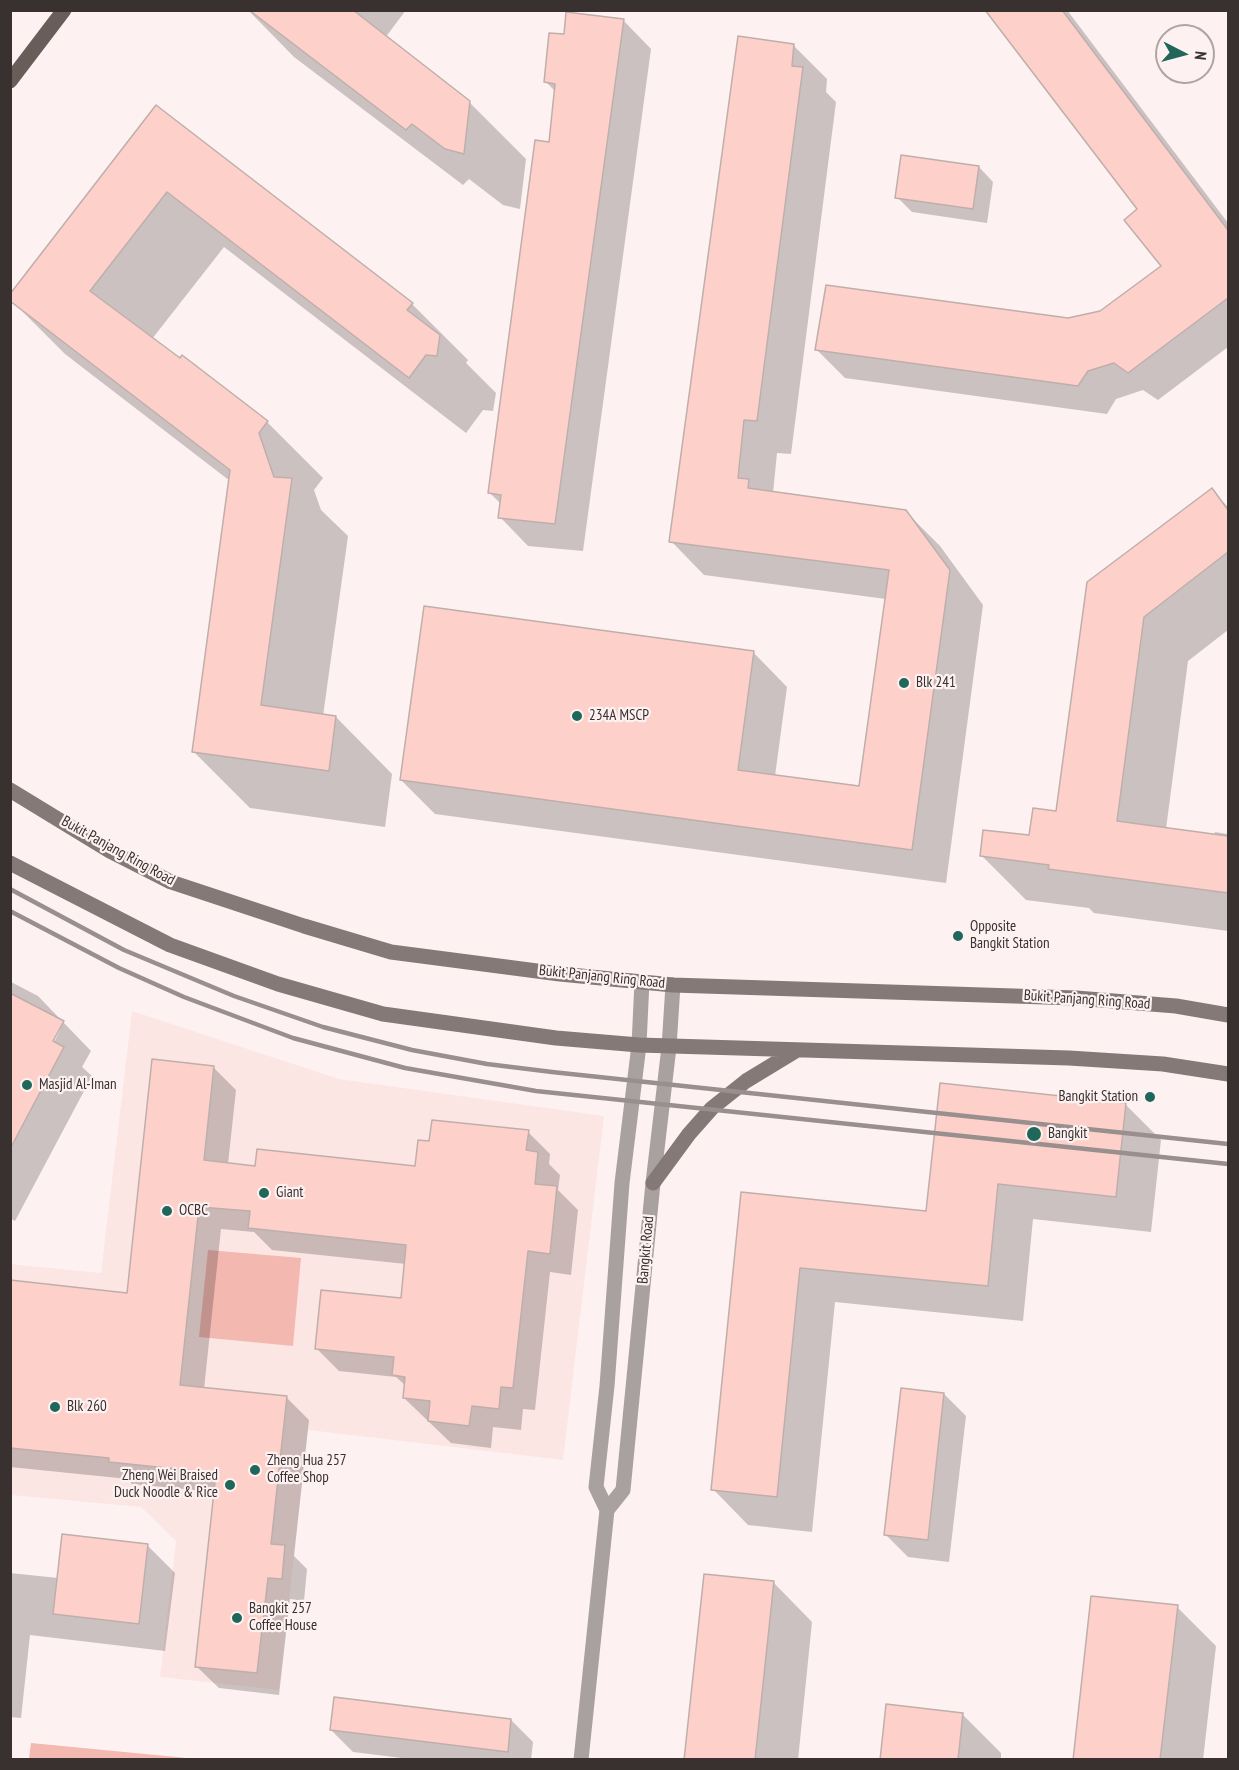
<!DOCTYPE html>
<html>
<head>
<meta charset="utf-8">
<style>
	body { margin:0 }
	#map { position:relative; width:1239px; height:1770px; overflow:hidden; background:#fdf2f1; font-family:"PT Sans Narrow",sans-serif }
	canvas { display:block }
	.frame { position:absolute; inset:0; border:12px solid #383130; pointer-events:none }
	.north { position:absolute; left:1155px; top:24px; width:60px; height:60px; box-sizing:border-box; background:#fdf2f1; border:2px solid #aea5a4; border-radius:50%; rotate:96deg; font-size:16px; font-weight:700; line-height:24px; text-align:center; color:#383130 }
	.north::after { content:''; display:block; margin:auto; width:21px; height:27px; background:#20665a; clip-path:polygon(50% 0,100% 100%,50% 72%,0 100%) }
</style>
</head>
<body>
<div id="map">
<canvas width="1239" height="1770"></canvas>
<div class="frame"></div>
<div class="north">N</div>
</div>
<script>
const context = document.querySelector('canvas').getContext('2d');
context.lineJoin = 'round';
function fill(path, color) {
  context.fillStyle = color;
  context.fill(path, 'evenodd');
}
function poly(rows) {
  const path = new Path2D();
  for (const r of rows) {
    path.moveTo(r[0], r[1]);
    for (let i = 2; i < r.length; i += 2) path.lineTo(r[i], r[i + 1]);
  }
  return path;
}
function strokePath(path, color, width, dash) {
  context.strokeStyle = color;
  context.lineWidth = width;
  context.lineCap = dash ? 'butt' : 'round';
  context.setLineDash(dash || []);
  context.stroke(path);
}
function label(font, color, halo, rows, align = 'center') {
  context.font = font + ' "PT Sans Narrow",sans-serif';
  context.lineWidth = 4.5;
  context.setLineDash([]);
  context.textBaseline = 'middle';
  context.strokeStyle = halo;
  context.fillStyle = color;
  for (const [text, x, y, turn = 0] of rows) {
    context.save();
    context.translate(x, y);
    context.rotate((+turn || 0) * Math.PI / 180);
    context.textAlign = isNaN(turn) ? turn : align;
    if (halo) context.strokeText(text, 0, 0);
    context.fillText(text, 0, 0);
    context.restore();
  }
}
const built = poly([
	[132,1011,339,1079,604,1116,563,1460,308,1430,279,1690,160,1677,176,1541,141,1507,11,1495,10,1264,101,1273]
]);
const green = poly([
	[208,1250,301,1258,293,1346,199,1337],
	[31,1743,197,1759,29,1759]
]);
const shadow = poly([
	[248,10,406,10,385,38,469,102,526,159,520,209,503,205,469,179,463,185,294,57],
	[986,10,1067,10,1228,223,1228,347,1158,400,1143,390,1116,399,1107,414,845,378,817,350,1068,320,1100,313,1163,266,1139,210],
	[623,20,651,49,583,551,528,546,500,517,501,504,490,493,550,143,556,92,545,81,565,36],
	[793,45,827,79,826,92,836,102,791,454,777,453,773,493,906,512,940,546,983,605,946,883,435,814,401,780,754,653,787,687,775,776,860,787,886,599,704,575,671,541],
	[157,107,412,304,468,360,466,363,496,393,493,411,483,410,466,433,224,247,152,339,267,422,323,478,314,490,321,510,348,536,323,716,336,717,392,774,385,827,250,808,194,752,230,481,65,354,10,299],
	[979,167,993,182,987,223,912,212,897,197],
	[1211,490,1228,507,1228,630,1188,661,1166,829,1214,836,1215,832,1228,834,1228,931,1094,913,1089,908,1026,900,982,856,1030,836,1057,813,1088,583],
	[11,982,38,996,91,1051,82,1067,92,1076,15,1221,10,1218],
	[58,1028,60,1030,51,1048,48,1047],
	[213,1067,236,1090,228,1164,257,1167,416,1167,431,1143,528,1132,550,1154,549,1164,560,1175,558,1190,578,1210,571,1275,550,1272,535,1410,523,1409,521,1430,493,1427,491,1448,451,1443,404,1398,406,1386,396,1377,339,1371,317,1349,402,1300,406,1264,272,1250,254,1232,221,1229,204,1389,286,1397,309,1420,294,1556,307,1569,304,1601,290,1599,279,1695,219,1688,196,1666,215,1492,132,1484,128,1479,10,1467,10,1282,128,1294],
	[1125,1104,1161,1140,1151,1232,1033,1219,1023,1321,835,1302,812,1532,748,1525,713,1489,742,1194,928,1212],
	[944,1394,966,1416,949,1562,908,1557,886,1535],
	[148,1546,175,1573,165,1651,30,1635,21,1718,10,1717,10,1573,58,1578],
	[773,1582,812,1622,798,1760,686,1760],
	[1177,1607,1216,1646,1203,1760,1074,1760],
	[962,1714,1001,1753,1001,1760,881,1760],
	[511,1720,533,1742,531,1760,418,1760,353,1752,331,1730]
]);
const building = poly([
	[249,10,353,10,470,101,464,154,445,149,412,124,406,130,249,10],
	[985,10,1062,10,1228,230,1228,298,1128,373,1114,363,1088,371,1078,386,815,350,826,285,1068,318,1100,311,1161,266,1124,220,1137,209,985,10],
	[566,12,624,19,555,524,498,518,501,495,488,493,535,140,549,142,555,84,544,82,549,33,564,34,566,12],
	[738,36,794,44,792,66,803,67,757,421,744,420,738,478,749,479,748,488,906,510,950,570,912,850,400,780,424,606,754,651,738,770,859,786,889,570,669,542,738,36],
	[156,105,413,303,407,310,440,335,437,356,426,355,409,378,167,192,90,291,180,358,182,355,268,421,259,433,274,477,292,478,261,705,336,716,329,771,192,752,230,470,10,301,10,294,156,105],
	[901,155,979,166,973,209,895,198,901,155],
	[1212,488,1228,510,1228,552,1144,617,1117,821,1228,836,1228,893,1048,869,1049,865,980,856,983,830,1029,835,1033,808,1056,811,1087,582,1212,488],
	[10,993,64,1021,53,1041,64,1047,10,1149,10,993],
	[152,1059,214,1066,204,1160,255,1166,257,1149,415,1166,418,1140,429,1141,432,1120,529,1130,526,1150,538,1152,535,1184,557,1186,550,1254,528,1251,513,1388,501,1387,499,1409,472,1406,469,1426,428,1421,430,1401,403,1398,405,1377,392,1375,394,1357,315,1349,321,1290,401,1298,406,1245,248,1228,250,1211,199,1207,180,1385,287,1396,271,1544,285,1545,282,1579,268,1578,257,1673,195,1667,216,1473,109,1462,109,1458,10,1448,10,1280,127,1293,152,1059],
	[940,1083,1126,1103,1116,1197,998,1184,988,1286,800,1268,777,1497,711,1490,741,1192,926,1211,940,1083],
	[901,1388,944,1393,928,1540,884,1535,901,1388],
	[62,1534,148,1544,139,1624,53,1614,62,1534],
	[704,1574,774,1581,755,1760,684,1760,704,1574],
	[1091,1596,1178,1605,1160,1760,1073,1760,1091,1596],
	[334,1697,511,1719,508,1752,330,1730,334,1697],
	[886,1704,963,1713,958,1760,880,1760,886,1704]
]);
const street = poly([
	[607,1510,623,1490,653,1183,669,1047,673,985],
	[581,1760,607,1510,596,1487,607,1386,622,1183,639,1045,642,981]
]);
const secondary = poly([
	[10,790,110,851,171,882,304,926,391,952,560,974,673,985,1076,998,1176,1006,1228,1015],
	[10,863,170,945,278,984,383,1014,556,1038,639,1045,1069,1058,1163,1064,1228,1074],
	[653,1183,689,1134,712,1108,746,1081,797,1050]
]);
const primary = poly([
	[10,81,64,10]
]);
const rail = poly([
	[10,889,124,950,234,996,323,1027,412,1050,487,1064,552,1072,1228,1144],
	[10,911,119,968,184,997,293,1038,405,1068,536,1091,1228,1164]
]);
const markers = [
	[904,683,6,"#20665a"],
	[577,716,6,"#20665a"],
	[958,936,6,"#20665a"],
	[27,1085,6,"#20665a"],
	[1150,1097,6,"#20665a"],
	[1034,1134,8,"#20665a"],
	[264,1193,6,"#20665a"],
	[167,1211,6,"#20665a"],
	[55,1407,6,"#20665a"],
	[255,1470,6,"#20665a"],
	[230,1485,6,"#20665a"],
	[237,1618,6,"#20665a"]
];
const poiNames = [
	["Blk 241",916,683],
	["234A MSCP",589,716],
	["Opposite",970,927],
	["Bangkit Station",970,944],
	["Masjid Al-Iman",39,1085],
	["Bangkit Station",1138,1097,"right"],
	["Bangkit",1048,1134],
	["Giant",276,1193],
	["OCBC",179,1211],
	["Blk 260",67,1407],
	["Zheng Hua 257",267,1461],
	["Coffee Shop",267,1478],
	["Zheng Wei Braised",218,1476,"right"],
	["Duck Noodle & Rice",218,1493,"right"],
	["Bangkit 257",249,1609],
	["Coffee House",249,1626]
];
const streetNames = [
	["Bukit Panjang Ring Road",118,851,29],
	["Bukit Panjang Ring Road",602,977,6],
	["Bukit Panjang Ring Road",1087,1000,4],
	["Bangkit Road",646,1250,-85]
];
fill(built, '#fce6e3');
fill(green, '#f3b8af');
fill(shadow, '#0003');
fill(building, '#fdd0c9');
strokePath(building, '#bfaeab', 1.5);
strokePath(street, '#a9a1a0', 15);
strokePath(secondary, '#847977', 15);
strokePath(primary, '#695d5a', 15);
strokePath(rail, '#988f8e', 4.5);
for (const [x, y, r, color] of markers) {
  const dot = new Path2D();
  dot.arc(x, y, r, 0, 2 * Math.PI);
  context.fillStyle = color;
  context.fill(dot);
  strokePath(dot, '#fdf2f1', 2);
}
label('15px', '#383130', '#fdf2f1', poiNames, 'left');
label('15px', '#383130', '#fdf2f1', streetNames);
</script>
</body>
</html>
